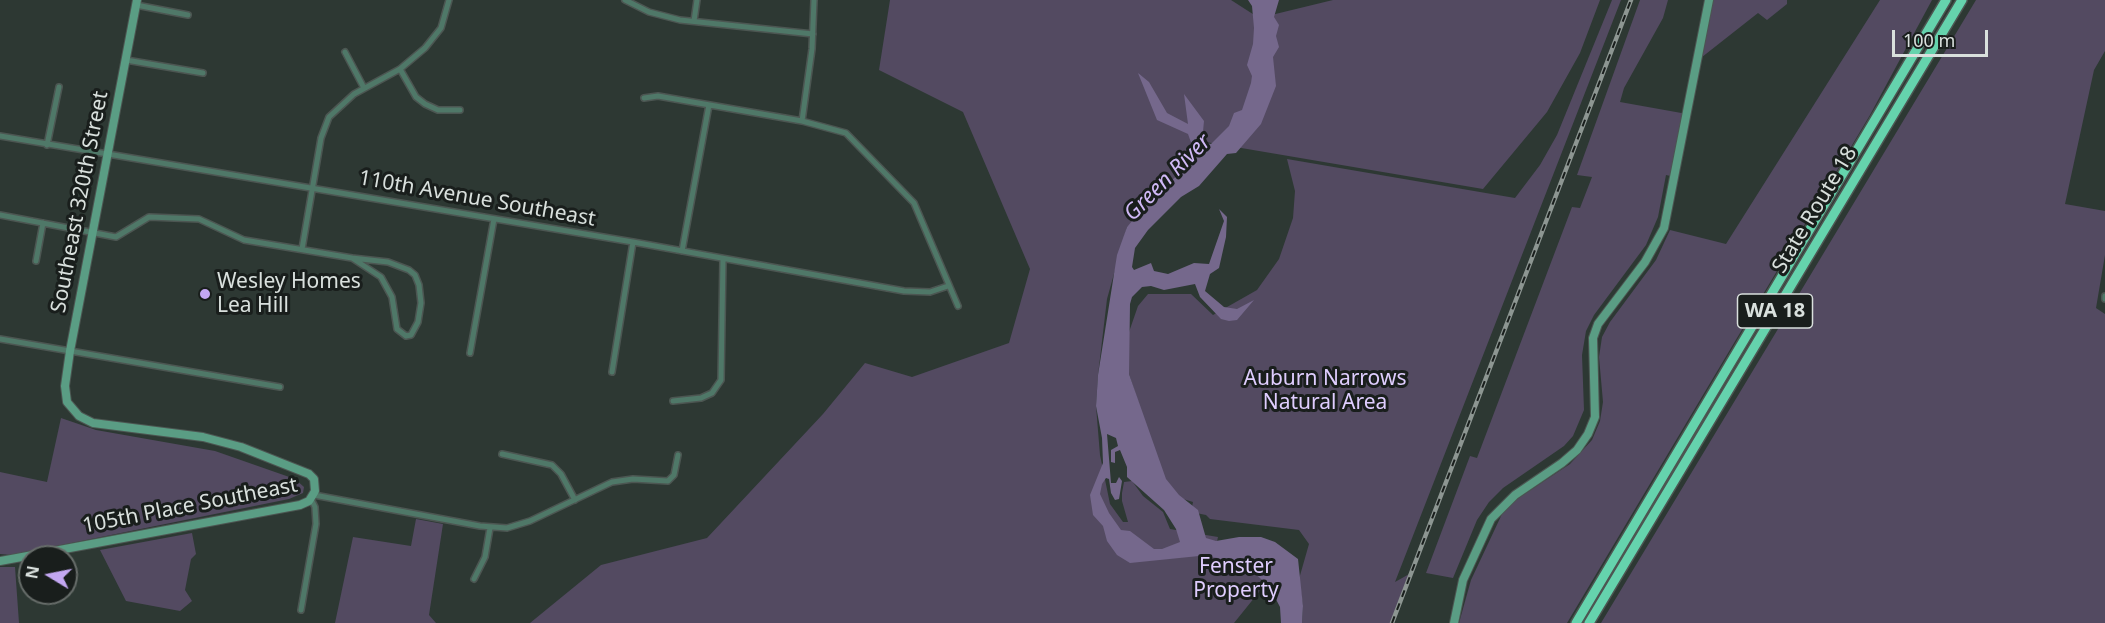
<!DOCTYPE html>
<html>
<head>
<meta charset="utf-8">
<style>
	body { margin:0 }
	#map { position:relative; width:2105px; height:623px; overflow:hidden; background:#2d3833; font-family:"Noto Sans",sans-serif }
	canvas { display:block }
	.north { position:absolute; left:18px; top:545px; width:60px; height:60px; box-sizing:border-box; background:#191e1c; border:2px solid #666c69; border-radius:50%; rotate:280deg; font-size:16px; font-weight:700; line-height:24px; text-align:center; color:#d9e0dd }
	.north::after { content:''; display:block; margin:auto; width:21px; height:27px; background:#c3a7f2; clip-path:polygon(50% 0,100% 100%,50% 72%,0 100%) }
	.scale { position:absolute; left:1892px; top:30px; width:96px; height:27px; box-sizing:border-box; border:3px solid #d9e0dd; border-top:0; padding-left:8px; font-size:18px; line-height:21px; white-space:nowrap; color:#d9e0dd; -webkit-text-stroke:4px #191e1c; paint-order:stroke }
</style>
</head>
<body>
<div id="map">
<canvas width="2105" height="623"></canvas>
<div class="north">N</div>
<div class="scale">100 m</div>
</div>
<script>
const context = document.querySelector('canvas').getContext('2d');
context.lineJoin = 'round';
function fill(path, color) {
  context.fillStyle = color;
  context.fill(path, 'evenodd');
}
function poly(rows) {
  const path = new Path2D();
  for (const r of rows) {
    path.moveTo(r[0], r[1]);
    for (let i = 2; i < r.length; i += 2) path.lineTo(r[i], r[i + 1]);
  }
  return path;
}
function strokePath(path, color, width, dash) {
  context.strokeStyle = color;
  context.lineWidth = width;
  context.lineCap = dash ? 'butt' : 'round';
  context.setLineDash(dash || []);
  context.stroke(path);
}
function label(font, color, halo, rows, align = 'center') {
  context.font = font + ' "Noto Sans",sans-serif';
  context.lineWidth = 6;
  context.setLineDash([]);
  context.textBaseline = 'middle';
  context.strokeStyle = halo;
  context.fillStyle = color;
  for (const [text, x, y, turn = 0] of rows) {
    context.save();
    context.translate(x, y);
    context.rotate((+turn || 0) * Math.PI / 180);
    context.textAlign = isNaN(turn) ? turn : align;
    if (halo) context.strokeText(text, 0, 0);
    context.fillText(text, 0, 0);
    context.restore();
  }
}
const green = poly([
	[890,0,1231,0,1259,18,1333,0,1600,0,1580,53,1547,112,1483,189,1200,141,1185,174,1127,227,1107,299,1098,375,1096,406,1100,455,1110,504,1123,522,1128,522,1122,501,1122,493,1124,482,1132,481,1143,496,1163,512,1170,529,1218,537,1215,550,1268,577,1259,592,1234,623,530,623,601,565,707,538,823,414,865,363,912,377,1009,343,1030,269,963,112,879,70],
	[1612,0,1621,0,1395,582,1411,573,1392,623,1302,623,1303,606,1299,579,1309,544,1299,530,1210,519,1206,515,1191,512,1193,502,1180,498,1124,441,1150,438,1129,374,1129,332,1138,306,1148,294,1191,294,1213,315,1257,290,1279,259,1293,218,1295,191,1287,159,1515,198,1540,165,1557,135],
	[1640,0,1668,0,1663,18,1624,88,1620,102,1687,114,1675,177,1666,175,1658,217,1646,245,1594,315,1586,331,1582,355,1584,410,1573,436,1564,446,1503,488,1489,502,1477,520,1453,578,1426,573,1470,456,1477,458,1572,207,1580,208,1592,177,1577,175],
	[1711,0,1787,0,1787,4,1767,20,1758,13,1697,61],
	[1880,0,1932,0,1870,115,1567,623,1459,623,1471,580,1502,514,1517,499,1570,464,1592,440,1600,421,1603,402,1599,357,1602,337,1610,322,1656,260,1670,230,1726,244],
	[1976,0,2105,0,2105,51,2094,70,2065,204,2105,211,2105,255,2096,308,2105,314,2105,623,1601,623],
	[61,418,96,430,215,451,295,479,304,487,303,493,289,499,12,555,0,554,0,472,47,482],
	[416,519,443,524,429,615,436,623,335,623,353,537,411,546],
	[192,533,196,554,191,559,185,590,192,601,180,611,126,601,100,550],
	[0,567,15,567,19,623,0,623]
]);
const water = poly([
	[1248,0,1279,0,1274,17,1279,25,1276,36,1279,47,1273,57,1276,86,1261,124,1236,153,1227,154,1199,186,1181,197,1148,230,1135,248,1132,267,1134,270,1151,263,1154,271,1168,274,1194,263,1209,264,1224,221,1219,209,1227,217,1226,237,1219,268,1210,274,1205,291,1224,307,1237,309,1254,300,1237,320,1229,321,1221,319,1200,297,1195,284,1164,290,1151,286,1142,287,1132,297,1130,304,1129,374,1166,479,1179,495,1198,510,1206,538,1216,541,1239,537,1261,537,1275,542,1298,559,1303,606,1302,623,1281,623,1280,607,1269,586,1252,571,1218,558,1199,556,1130,563,1117,555,1107,541,1103,526,1093,515,1090,495,1103,463,1102,438,1096,406,1098,375,1117,255,1127,227,1152,197,1186,168,1193,148,1188,134,1157,120,1138,73,1149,82,1167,113,1188,124,1184,94,1204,121,1202,142,1211,144,1229,126,1234,113,1242,110,1251,83,1252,76,1247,65,1253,44,1254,28,1252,6],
	[1107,434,1116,438,1118,446,1111,450,1111,462,1115,463,1115,452,1120,450,1127,467,1127,477,1164,510,1176,529,1180,542,1162,549,1154,549,1130,531,1121,530,1109,513,1100,494,1102,484,1106,478,1109,479,1111,493,1115,500,1119,499,1122,481,1119,477,1116,483,1111,483]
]);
const street = poly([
	[625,0,649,12,680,20,813,34],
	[136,5,188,15],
	[694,21,697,0],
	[345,52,364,88],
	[126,60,203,73],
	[400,69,416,97,425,104,438,110,460,110],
	[644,98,658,96,802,121,846,133,914,203,958,306],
	[802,121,812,49,814,0],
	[0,136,633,242,904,291,930,292,948,286],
	[47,145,59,87],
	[0,215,116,237,149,217,199,219,244,240,352,258,381,277,392,297,397,329,406,336,411,335,418,322,421,303,419,285,415,275,409,270,388,262,352,258],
	[302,249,321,138,329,117,354,94,400,69,425,48,441,28,449,0],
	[682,251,709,105],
	[36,261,43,223],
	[2105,296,2105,299],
	[0,339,280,387],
	[470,353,494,219],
	[612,372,633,242],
	[673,401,701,398,712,393,721,380,723,259],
	[502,454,552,465,561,474,575,500],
	[314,495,480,526,507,528,530,521,612,482,633,479,668,481,674,475,678,455],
	[474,579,485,557,490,528],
	[301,610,316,524,315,507,311,499]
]);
const secondary = poly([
	[0,561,300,505,309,501,315,491,314,479,309,474,241,447,203,437,93,423,79,416,67,402,65,386,70,351,137,0],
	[1454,623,1463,580,1491,519,1515,495,1562,463,1577,450,1588,434,1595,417,1593,338,1598,324,1645,262,1664,228,1709,0]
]);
const highway = poly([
	[1576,623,1946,0],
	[1589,623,1962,0]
]);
const rail = poly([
	[1392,623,1631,0]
]);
const markers = [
	[205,294,6,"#c3a7f2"]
];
const shields = [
	[1775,311,75]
];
const shieldNames = [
	["WA 18",1775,311]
];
const streetNames = [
	["110th Avenue Southeast",477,199,10],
	["Southeast 320th Street",80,202,-79],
	["State Route 18",1815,210,-59],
	["105th Place Southeast",190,506,-11]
];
const poiNames = [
	["Wesley Homes",217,282],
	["Lea Hill",217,306]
];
const parkNames = [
	["Auburn Narrows",1325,379],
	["Natural Area",1325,403],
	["Fenster",1236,567],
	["Property",1236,591]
];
const waterNames = [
	["Green River",1168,178,-45]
];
fill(green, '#534a61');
fill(water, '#75688c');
strokePath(street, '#4c5652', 8);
strokePath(secondary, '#4c5652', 10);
strokePath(highway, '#4c5652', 12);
strokePath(street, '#4f7868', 5);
strokePath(secondary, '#5a9d84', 8);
strokePath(highway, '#65d3ad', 9);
strokePath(rail, '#8d9692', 4.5);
strokePath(rail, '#191e1c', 2, [7]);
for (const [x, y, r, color] of markers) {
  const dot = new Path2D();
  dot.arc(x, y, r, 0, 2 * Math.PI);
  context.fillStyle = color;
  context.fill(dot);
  strokePath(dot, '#191e1c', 2);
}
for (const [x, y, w] of shields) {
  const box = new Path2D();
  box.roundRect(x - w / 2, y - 17, w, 34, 4.5);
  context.fillStyle = '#191e1c';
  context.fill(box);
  strokePath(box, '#d9e0dd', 1.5);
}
label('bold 20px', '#d9e0dd', null, shieldNames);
label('21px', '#d9e0dd', '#191e1c', streetNames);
label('21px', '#d9e0dd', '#191e1c', poiNames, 'left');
label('21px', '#dfcdfe', '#191e1c', parkNames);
label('italic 22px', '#d0b9f6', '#191e1c', waterNames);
</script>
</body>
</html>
